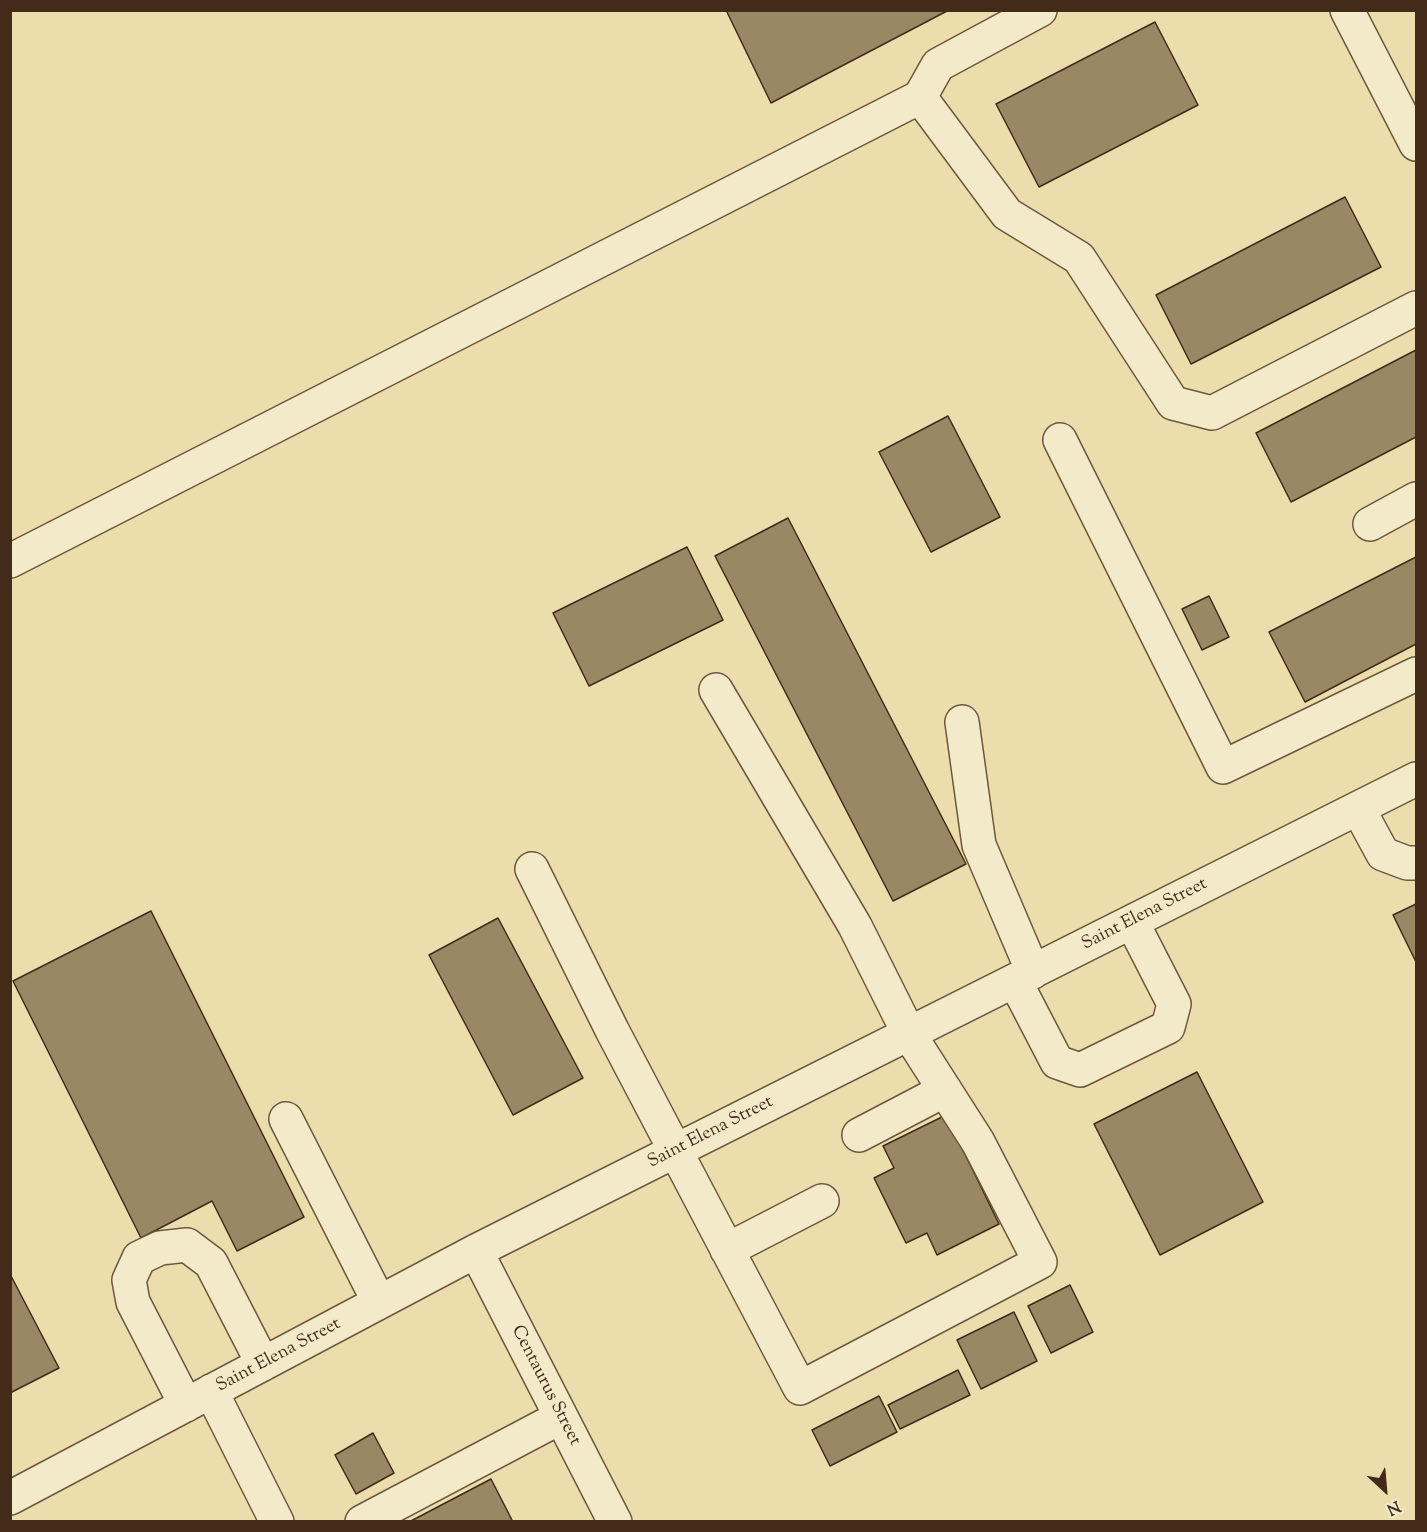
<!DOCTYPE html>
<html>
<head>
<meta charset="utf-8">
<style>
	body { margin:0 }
	#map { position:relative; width:1427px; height:1532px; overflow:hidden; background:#ebdeac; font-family:"Sorts Mill Goudy",serif }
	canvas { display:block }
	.frame { position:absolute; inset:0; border:12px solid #422b18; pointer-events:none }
	.north { position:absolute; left:1355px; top:1460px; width:60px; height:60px; -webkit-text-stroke:4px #f2eac9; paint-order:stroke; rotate:154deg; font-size:16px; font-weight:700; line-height:24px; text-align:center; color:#422b18 }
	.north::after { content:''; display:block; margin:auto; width:21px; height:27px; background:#422b18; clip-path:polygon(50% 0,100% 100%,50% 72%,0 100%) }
</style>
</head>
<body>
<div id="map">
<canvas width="1427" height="1532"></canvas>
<div class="frame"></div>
<div class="north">N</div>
</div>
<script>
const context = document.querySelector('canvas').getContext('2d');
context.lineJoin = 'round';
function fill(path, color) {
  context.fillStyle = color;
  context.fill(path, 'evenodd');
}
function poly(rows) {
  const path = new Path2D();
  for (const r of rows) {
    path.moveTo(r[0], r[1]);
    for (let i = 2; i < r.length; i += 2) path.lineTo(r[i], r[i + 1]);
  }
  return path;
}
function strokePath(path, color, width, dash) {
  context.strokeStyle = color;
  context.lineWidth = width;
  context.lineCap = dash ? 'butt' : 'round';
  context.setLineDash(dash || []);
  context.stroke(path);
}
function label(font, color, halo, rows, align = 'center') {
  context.font = font + ' "Sorts Mill Goudy",serif';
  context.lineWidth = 4.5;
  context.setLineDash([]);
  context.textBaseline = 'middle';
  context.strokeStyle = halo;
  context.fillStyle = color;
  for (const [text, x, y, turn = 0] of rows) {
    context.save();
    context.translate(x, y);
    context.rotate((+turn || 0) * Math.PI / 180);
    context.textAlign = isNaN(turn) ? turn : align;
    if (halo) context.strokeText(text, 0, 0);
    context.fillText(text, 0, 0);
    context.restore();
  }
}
const building = poly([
	[726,10,949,10,771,103,726,10],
	[1155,22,1198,105,1039,187,996,104,1155,22],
	[1345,197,1381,267,1191,364,1156,295,1345,197],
	[1416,350,1416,437,1291,502,1256,433,1416,350],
	[948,416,1000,517,931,552,879,452,948,416],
	[788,518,966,864,893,901,715,556,788,518],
	[687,547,723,620,589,686,553,613,687,547],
	[1416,557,1416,644,1305,702,1269,632,1416,557],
	[1209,596,1229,637,1202,650,1182,609,1209,596],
	[1416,904,1416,962,1393,915,1416,904],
	[151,911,304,1217,237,1251,212,1201,141,1238,13,981,151,911],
	[498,918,583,1078,513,1115,429,955,498,918],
	[1197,1072,1263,1202,1160,1255,1094,1124,1197,1072],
	[946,1115,999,1224,937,1255,927,1233,906,1243,874,1178,894,1168,883,1146,946,1115],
	[10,1274,59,1368,10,1393,10,1274],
	[1070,1285,1093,1332,1051,1353,1028,1306,1070,1285],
	[1014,1312,1037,1361,981,1389,957,1340,1014,1312],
	[958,1370,970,1395,900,1429,888,1405,958,1370],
	[879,1396,897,1432,830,1466,812,1430,879,1396],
	[373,1433,394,1473,356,1494,335,1455,373,1433],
	[491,1479,513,1522,409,1522,491,1479]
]);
const minor = poly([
	[1040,10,938,65,920,97,1007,214,1079,258,1173,403,1212,413,1416,308],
	[1347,10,1416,144],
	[1060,440,1223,767,1416,674],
	[1370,524,1416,499],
	[10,561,920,97],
	[962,722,979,845,1033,972],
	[1358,808,1383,854,1407,863,1416,863],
	[532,869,612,1030,800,1388,1040,1262,978,1142,909,1034,855,926,716,690],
	[1015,981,1057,1062,1080,1070,1168,1027,1174,1004,1132,922],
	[286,1119,379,1302],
	[859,1135,945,1090],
	[727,1250,822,1201],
	[476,1251,615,1522],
	[211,1391,277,1522],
	[186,1405,133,1302,129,1280,139,1258,160,1248,187,1245,211,1263,263,1364],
	[10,1498,476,1251,1416,779],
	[362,1522,561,1417]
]);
const streetNames = [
	["Saint Elena Street",1145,915,-27],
	["Saint Elena Street",711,1133,-27],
	["Saint Elena Street",279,1356,-28],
	["Centaurus Street",545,1386,63]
];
fill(building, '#9a8865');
strokePath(building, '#422b18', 1.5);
strokePath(minor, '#6c583d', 36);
strokePath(minor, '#f2eac9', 33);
label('18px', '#422b18', '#f2eac9', streetNames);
</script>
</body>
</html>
